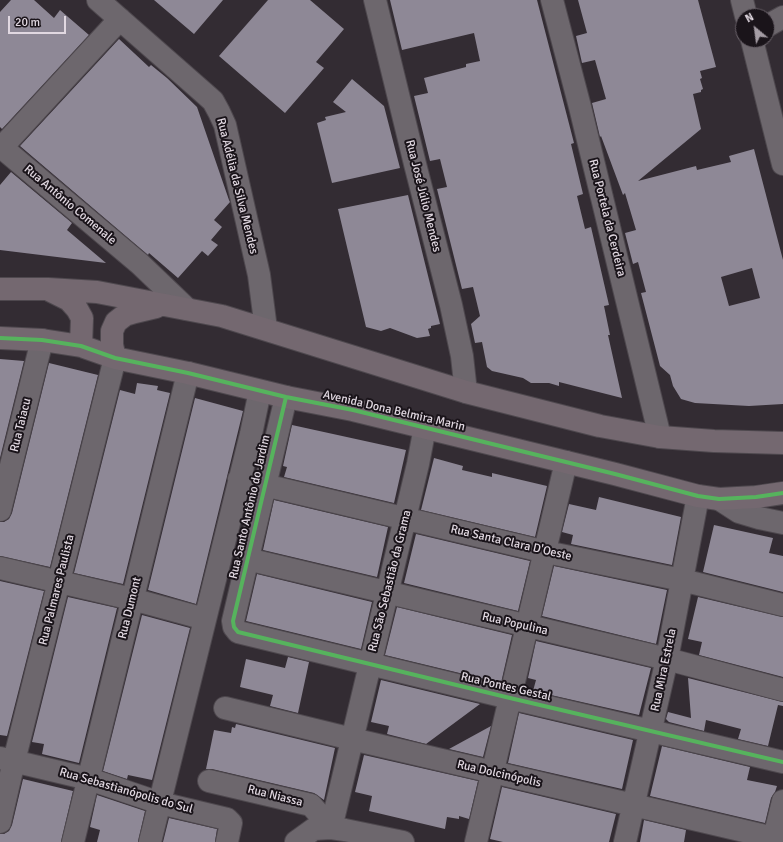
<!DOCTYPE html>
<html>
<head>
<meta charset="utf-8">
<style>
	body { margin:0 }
	#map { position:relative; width:783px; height:842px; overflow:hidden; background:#332c33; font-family:Signika,sans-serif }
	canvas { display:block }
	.north { position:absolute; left:735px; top:8px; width:40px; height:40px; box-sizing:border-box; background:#1a141a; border:1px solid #6a626a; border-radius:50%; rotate:331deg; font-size:11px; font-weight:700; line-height:16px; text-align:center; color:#e1d8e1 }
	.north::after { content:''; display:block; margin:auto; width:14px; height:18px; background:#a49ca4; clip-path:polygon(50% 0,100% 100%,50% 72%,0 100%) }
	.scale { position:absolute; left:8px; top:16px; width:58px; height:18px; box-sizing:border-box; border:2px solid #e1d8e1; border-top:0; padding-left:5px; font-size:12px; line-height:14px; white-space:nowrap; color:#e1d8e1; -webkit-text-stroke:3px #1a141a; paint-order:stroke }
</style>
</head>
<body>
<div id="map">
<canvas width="783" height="842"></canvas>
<div class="north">N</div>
<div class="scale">20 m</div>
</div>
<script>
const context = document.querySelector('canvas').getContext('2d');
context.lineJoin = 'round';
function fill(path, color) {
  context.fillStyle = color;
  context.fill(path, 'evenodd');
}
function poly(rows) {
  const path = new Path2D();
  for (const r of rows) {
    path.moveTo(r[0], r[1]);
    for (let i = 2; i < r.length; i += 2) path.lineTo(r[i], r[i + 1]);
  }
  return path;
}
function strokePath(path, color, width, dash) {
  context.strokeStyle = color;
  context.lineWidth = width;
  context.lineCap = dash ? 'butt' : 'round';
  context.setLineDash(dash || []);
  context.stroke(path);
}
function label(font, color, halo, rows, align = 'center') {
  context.font = font + ' Signika,sans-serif';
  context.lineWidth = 4;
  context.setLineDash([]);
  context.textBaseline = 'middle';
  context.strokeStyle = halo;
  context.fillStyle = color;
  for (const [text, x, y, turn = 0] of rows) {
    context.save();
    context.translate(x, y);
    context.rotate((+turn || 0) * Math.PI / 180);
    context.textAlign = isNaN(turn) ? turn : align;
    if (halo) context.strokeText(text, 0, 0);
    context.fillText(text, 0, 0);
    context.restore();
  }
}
const building = poly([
	[11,0,34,0,54,18,60,10,89,35,2,129,0,127,0,12],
	[154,0,223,0,194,34],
	[268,0,310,0,344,29,316,62,324,68,285,113,219,56],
	[390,0,537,0,574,143,571,144,583,194,577,196,585,229,591,227,609,305,604,306,610,335,608,335,622,398,559,382,559,386,549,383,531,383,523,378,492,371,487,367,482,342,475,343,471,324,480,316,473,287,462,289,437,189,447,187,440,159,430,161,414,96,428,93,424,78,466,67,466,64,480,61,474,33,402,50],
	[578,0,698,0,716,67,700,71,702,78,700,79,703,89,701,90,701,92,693,94,701,129,638,181,696,166,697,170,731,162,729,156,754,149,783,260,783,404,749,406,695,403,681,399,673,386,670,375,660,366,641,293,646,292,638,262,633,264,625,233,636,230,625,193,623,195,601,136,600,137,592,103,606,99,595,60,582,63,576,36,587,33],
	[752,268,760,298,729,306,721,277],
	[119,39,149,67,151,65,167,78,197,107,229,200,230,202,214,220,222,227,211,240,218,245,208,256,202,251,178,278,149,253,148,255,20,146],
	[352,79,384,106,400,168,332,183,317,123,326,120,325,117,346,112,333,102],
	[11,172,72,223,67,230,106,263,0,250,0,185],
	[408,195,440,324,431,326,431,328,428,329,430,336,417,338,390,328,381,331,366,327,338,209],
	[0,359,24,361,0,458],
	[49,363,98,375,50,567,0,556,0,522,4,522,9,519,12,513],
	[137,383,158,386,157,390,170,393,123,584,74,573,120,390,135,394],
	[195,398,243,411,196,604,148,590],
	[292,425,406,450,394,503,284,477,287,467,283,466],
	[434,458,463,466,462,470,492,477,492,473,547,486,535,537,421,510],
	[599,497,681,517,672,565,571,544,573,535,562,532,569,504,596,510],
	[274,500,388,527,377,577,263,550],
	[714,525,773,538,769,553,783,556,783,592,703,572],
	[416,534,530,561,518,611,404,583],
	[554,566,667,590,656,644,542,616],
	[257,574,372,602,361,649,246,621],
	[0,581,44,591,7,736,0,735],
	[68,597,117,608,79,763,42,754,44,744,32,742],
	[698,597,783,617,783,677,699,655,702,642,688,639],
	[397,607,512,635,501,683,385,655],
	[142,615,190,628,152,780,128,775,127,779,103,771],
	[536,641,651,668,639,715,533,691,536,680,528,678],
	[288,657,309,662,298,713,270,706,273,695,240,687,246,659,285,668],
	[688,678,783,702,783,706,778,705,768,746,738,739,741,729,706,720,704,731,669,722,666,719,668,712,691,718],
	[381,680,480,704,426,744,387,734,389,726,371,722],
	[519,713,633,740,622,789,508,763],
	[236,724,335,748,324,800,314,793,212,769,206,769,214,730,231,733,232,727,235,728],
	[491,726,483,757,449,749],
	[662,746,750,767,747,780,777,786,775,792,771,798,765,823,650,796],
	[364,755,478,781,469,819,459,816,459,819,447,817,445,829,369,811,372,796,355,792],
	[23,779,73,791,61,842,0,842,0,834,4,834,9,831,12,825],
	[502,787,616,814,609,842,503,842,490,839],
	[97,795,145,811,138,842,97,842,100,830,90,827],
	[169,818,217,829,215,842,163,842],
	[644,820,686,830,684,842,640,842]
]);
const minor = poly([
	[98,0,204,93,213,101,219,112,225,125,259,275,266,329],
	[375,0,415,164,451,305,462,356,466,392],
	[552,0,580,107,660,437],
	[742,0,746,16],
	[767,26,783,17],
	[752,40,783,164],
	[0,146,140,264,187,309],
	[2,147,120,19],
	[286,397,233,621,234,627,238,632,510,698,783,762],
	[239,479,546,552,682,580,783,605],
	[719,499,739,512,759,518,783,523],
	[0,510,42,340],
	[247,559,667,659,783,690],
	[0,568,132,599,205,619],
	[225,708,352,739,774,838],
	[0,758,89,779,160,803,227,819,231,823,227,842],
	[209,781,311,805,331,828],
	[0,822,14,761,115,358],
	[331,828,418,464,425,427],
	[73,842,188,373],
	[150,842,251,434,260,391],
	[296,842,314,829,331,828,345,830,403,842],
	[476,842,566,462],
	[625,842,667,659,698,496],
	[773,842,783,801]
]);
const major = poly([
	[0,289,48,289,97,292,222,316,466,392,600,426,660,437,714,441,783,443],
	[51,291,69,300,77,309,82,318,81,346],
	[0,338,42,340,81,346,115,358,188,373,286,397,353,410,615,474,698,496,719,499,756,497,783,493],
	[115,358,112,345,112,331,116,322,125,315,135,312,156,307]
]);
const cycleway = poly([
	[0,338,42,340,81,346,115,358,188,373,286,397,353,410,615,474,698,496,719,499,756,497,783,493],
	[286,397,233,621,234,627,238,632,510,698,783,762]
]);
const streetNames = [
	["Rua Adélia da Silva Mendes",237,186,76],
	["Rua José Júlio Mendes",423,196,76],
	["Rua Antônio Comenale",70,205,40],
	["Rua Portela da Cerdeira",607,218,76],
	["Avenida Dona Belmira Marin",394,411,13],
	["Rua Taiacu",21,425,-76],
	["Rua Santo Antônio do Jardim",250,507,-77],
	["Rua Santa Clara D'Oeste",511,543,13],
	["Rua São Sebastião da Grama",390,581,-76],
	["Rua Palmares Paulista",57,590,-76],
	["Rua Dumont",130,608,-76],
	["Rua Populina",515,624,13],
	["Rua Mira Estrela",664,670,-78],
	["Rua Pontes Gestal",506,687,13],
	["Rua Dolcinópolis",499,774,13],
	["Rua Sebastianópolis do Sul",126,791,16],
	["Rua Niassa",275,796,14]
];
fill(building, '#8e8896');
strokePath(minor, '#4e484e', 24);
strokePath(major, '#4e484e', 24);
strokePath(minor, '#6d676d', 22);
strokePath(major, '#746870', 22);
strokePath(cycleway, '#56b35d', 4);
label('12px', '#e1d8e1', '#1a141a', streetNames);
</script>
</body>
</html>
